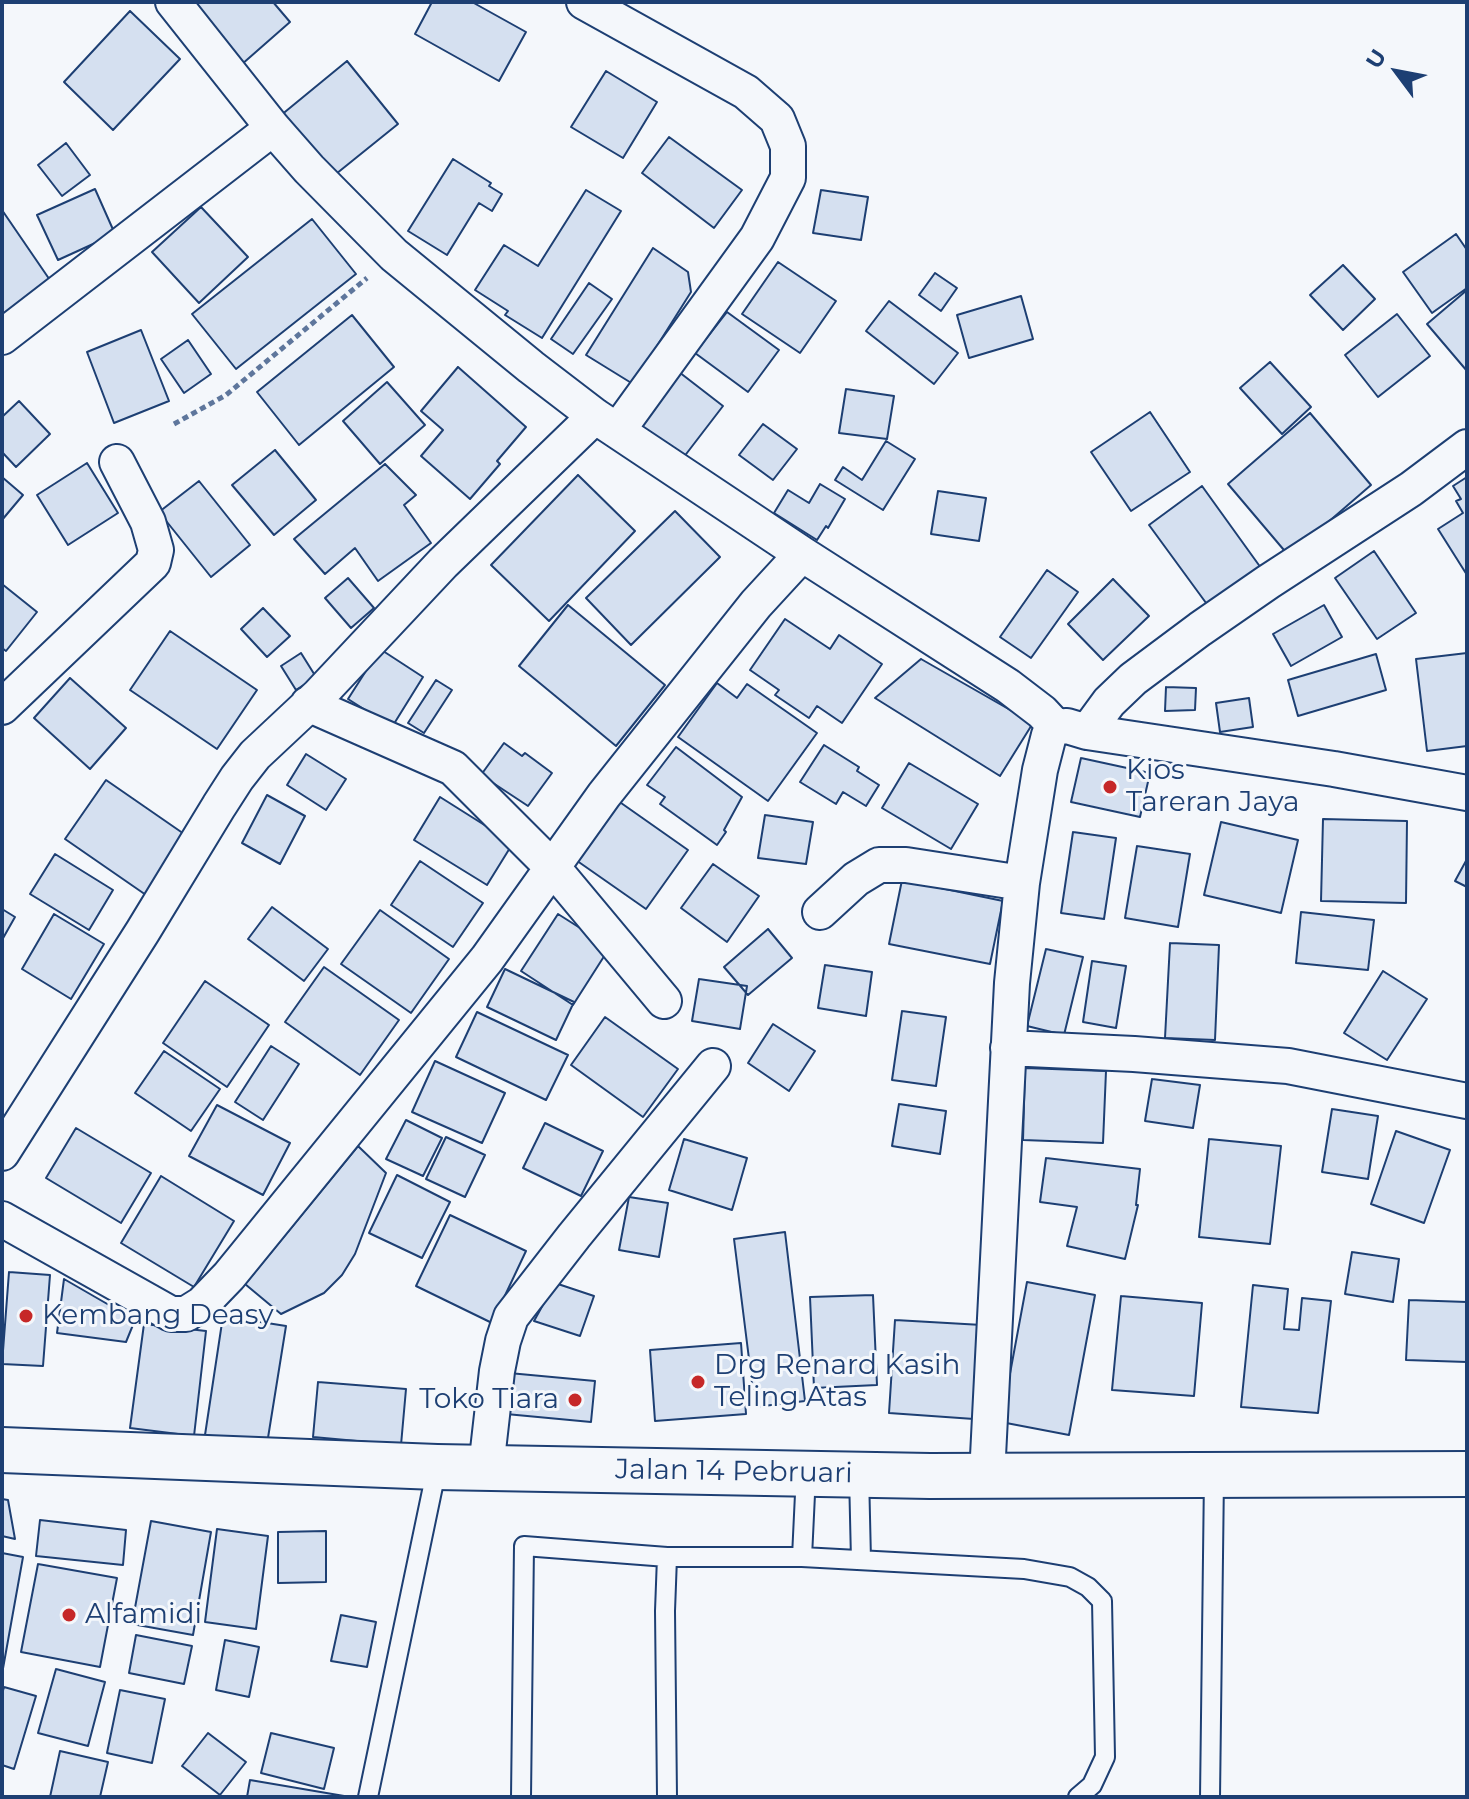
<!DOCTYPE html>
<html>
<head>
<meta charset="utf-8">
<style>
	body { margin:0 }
	#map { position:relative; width:1469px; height:1799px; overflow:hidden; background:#f4f7fb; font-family:Montserrat,sans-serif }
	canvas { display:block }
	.frame { position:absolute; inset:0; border:4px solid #1d3f73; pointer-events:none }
	.north { position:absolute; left:1357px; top:32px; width:80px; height:80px; -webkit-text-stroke:6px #f4f7fb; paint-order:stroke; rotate:302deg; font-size:22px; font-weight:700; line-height:32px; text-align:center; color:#1d3f73 }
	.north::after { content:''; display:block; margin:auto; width:28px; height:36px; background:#1d3f73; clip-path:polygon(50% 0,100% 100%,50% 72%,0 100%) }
</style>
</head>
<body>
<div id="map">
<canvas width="1469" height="1799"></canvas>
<div class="frame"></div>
<div class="north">U</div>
</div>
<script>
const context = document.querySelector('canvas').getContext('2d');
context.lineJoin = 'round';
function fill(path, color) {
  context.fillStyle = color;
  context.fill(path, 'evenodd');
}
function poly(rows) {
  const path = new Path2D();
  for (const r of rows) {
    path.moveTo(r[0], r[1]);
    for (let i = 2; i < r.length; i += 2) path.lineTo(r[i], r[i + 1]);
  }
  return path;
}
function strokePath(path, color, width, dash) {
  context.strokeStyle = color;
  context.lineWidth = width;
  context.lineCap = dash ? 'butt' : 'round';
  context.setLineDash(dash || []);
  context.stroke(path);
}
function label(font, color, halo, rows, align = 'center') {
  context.font = font + ' Montserrat,sans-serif';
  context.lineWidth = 6;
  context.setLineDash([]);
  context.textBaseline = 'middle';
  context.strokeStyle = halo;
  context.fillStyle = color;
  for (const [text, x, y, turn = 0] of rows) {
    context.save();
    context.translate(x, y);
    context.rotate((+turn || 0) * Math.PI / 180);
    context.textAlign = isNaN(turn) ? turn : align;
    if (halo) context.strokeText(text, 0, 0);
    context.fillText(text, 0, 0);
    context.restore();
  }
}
const building = poly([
	[186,2,273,2,290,22,241,65,186,2],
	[432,2,472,2,526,32,499,81,415,34,432,2],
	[130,11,180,59,113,130,64,82,130,11],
	[347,61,398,124,331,178,280,116,347,61],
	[606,71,657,102,623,158,571,127,606,71],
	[669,137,742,190,714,228,642,173,669,137],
	[66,143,90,175,62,196,38,165,66,143],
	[453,159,491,183,489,186,502,194,492,211,479,203,447,255,408,231,453,159],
	[95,189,115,234,58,260,37,215,95,189],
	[586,190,621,211,542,338,505,315,508,311,475,290,504,245,538,266,586,190],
	[821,190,868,197,861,240,813,233,821,190],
	[201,207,248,257,199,303,152,252,201,207],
	[2,210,54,286,2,321,2,210],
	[312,219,356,274,236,369,192,314,312,219],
	[1456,234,1467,250,1467,288,1432,313,1403,272,1456,234],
	[653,248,688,272,691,292,633,384,586,355,653,248],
	[778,262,836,301,800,353,742,314,778,262],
	[1343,265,1375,299,1343,330,1310,295,1343,265],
	[935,273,957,288,941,311,919,295,935,273],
	[589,283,612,299,573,354,551,339,589,283],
	[1467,290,1467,371,1427,324,1467,290],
	[1021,296,1033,339,969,358,957,315,1021,296],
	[889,301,958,353,934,384,866,331,889,301],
	[727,312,779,350,748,392,695,353,727,312],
	[1397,314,1430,356,1378,397,1345,355,1397,314],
	[352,315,394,367,299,445,257,392,352,315],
	[141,330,169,401,114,423,87,352,141,330],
	[188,340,211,374,184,393,161,359,188,340],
	[1270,362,1311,407,1282,434,1240,388,1270,362],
	[458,367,526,427,497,461,500,464,470,499,421,456,443,430,421,411,458,367],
	[679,372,723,406,680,462,636,428,679,372],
	[387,382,425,425,380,464,343,421,387,382],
	[846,389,894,396,887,439,839,433,846,389],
	[19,401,50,434,16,467,2,452,2,417,19,401],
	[1150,412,1190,472,1131,511,1091,452,1150,412],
	[1310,413,1371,485,1289,556,1228,484,1310,413],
	[763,424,797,449,773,480,739,455,763,424],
	[886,441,915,459,883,510,835,480,843,467,862,480,886,441],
	[275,450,316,500,274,535,232,485,275,450],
	[87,463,118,513,68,545,37,495,87,463],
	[385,464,416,495,404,505,431,543,378,581,355,548,325,574,294,539,385,464],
	[578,475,635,531,549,621,491,565,578,475],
	[2,477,23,495,2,520,2,477],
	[1467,477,1467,575,1438,529,1463,513,1456,501,1461,499,1453,486,1467,477],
	[199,481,250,545,211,577,159,512,199,481],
	[820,484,845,499,828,528,826,526,817,540,774,513,788,490,809,503,820,484],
	[1202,486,1261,568,1209,607,1149,525,1202,486],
	[938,491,986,498,979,541,931,534,938,491],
	[675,511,720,557,631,645,586,598,675,511],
	[1374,551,1416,613,1377,639,1335,578,1374,551],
	[1047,570,1078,592,1031,658,1000,637,1047,570],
	[348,578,374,608,351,628,325,598,348,578],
	[1113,579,1149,616,1103,660,1068,624,1113,579],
	[2,584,37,612,6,651,2,648,2,584],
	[568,605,665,685,616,746,519,666,568,605],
	[1324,605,1342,637,1291,666,1273,634,1324,605],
	[263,608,290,636,267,657,241,629,263,608],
	[785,619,830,649,839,635,882,664,842,723,817,706,809,718,775,695,779,690,750,670,785,619],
	[170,631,257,690,217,749,130,690,170,631],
	[380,649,423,677,392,727,348,699,380,649],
	[301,653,316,677,296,690,281,666,301,653],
	[1467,653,1467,746,1427,751,1416,659,1467,653],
	[1376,654,1386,690,1298,716,1288,680,1376,654],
	[921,659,1033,723,1000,776,875,698,921,659],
	[70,678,126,728,90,769,34,718,70,678],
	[436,680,452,690,424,733,408,723,436,680],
	[717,683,737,698,747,684,817,733,768,801,678,737,717,683],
	[1166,687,1196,688,1195,710,1165,711,1166,687],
	[1249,698,1253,727,1220,732,1216,703,1249,698],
	[504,743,522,756,525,753,552,773,528,806,481,775,504,743],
	[824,745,859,767,857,771,879,785,866,806,843,792,836,804,800,782,824,745],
	[676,747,742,797,724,830,726,832,717,845,660,804,665,797,647,785,676,747],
	[306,754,346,779,326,810,287,785,306,754],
	[1081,758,1150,773,1140,817,1071,802,1081,758],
	[909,763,978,804,951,849,882,808,909,763],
	[106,780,187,836,146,895,65,839,106,780],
	[267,795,305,816,280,864,242,843,267,795],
	[440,797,513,843,487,885,414,840,440,797],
	[614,798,688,850,646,909,573,858,614,798],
	[765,815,813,822,806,864,758,858,765,815],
	[1323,819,1407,821,1406,903,1321,901,1323,819],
	[1221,822,1298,840,1281,913,1204,895,1221,822],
	[1073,832,1116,838,1104,919,1061,913,1073,832],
	[1137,846,1190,854,1178,927,1125,918,1137,846],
	[55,854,113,890,89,930,30,894,55,854],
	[1467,859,1467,887,1455,881,1467,859],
	[420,861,483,903,453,947,391,905,420,861],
	[713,864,759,896,727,942,681,908,713,864],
	[902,880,1003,901,990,964,889,944,902,880],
	[272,907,328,949,304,981,248,939,272,907],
	[2,909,15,917,2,940,2,909],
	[380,910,449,959,411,1013,341,964,380,910],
	[1301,912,1374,920,1368,970,1296,963,1301,912],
	[54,914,104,944,71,999,22,969,54,914],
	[558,914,610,947,573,1005,521,971,558,914],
	[768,929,792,958,748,995,724,967,768,929],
	[1170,943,1219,945,1215,1040,1165,1038,1170,943],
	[1046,949,1083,957,1064,1035,1027,1026,1046,949],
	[1092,961,1126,966,1116,1028,1083,1022,1092,961],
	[825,965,872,972,866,1016,818,1008,825,965],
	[324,967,399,1020,360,1075,285,1022,324,967],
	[505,969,574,1002,556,1040,487,1007,505,969],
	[1383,971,1427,999,1387,1060,1344,1033,1383,971],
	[699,979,747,986,740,1029,692,1021,699,979],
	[205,981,269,1025,227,1087,163,1043,205,981],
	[902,1011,946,1017,936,1086,892,1080,902,1011],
	[477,1012,568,1055,546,1100,456,1057,477,1012],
	[605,1017,678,1069,643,1117,571,1065,605,1017],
	[773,1024,815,1051,789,1091,748,1063,773,1024],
	[271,1046,299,1064,263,1120,235,1102,271,1046],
	[164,1051,220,1089,191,1131,135,1093,164,1051],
	[435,1061,505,1093,482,1143,412,1112,435,1061],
	[1025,1068,1106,1071,1103,1143,1023,1140,1025,1068],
	[1152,1079,1200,1085,1193,1128,1145,1121,1152,1079],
	[899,1104,946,1111,940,1154,892,1146,899,1104],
	[217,1105,290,1143,263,1195,189,1156,217,1105],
	[1332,1109,1378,1116,1368,1179,1322,1172,1332,1109],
	[406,1120,442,1138,423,1176,386,1159,406,1120],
	[545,1123,603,1151,581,1196,523,1168,545,1123],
	[76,1128,151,1173,121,1223,46,1178,76,1128],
	[1396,1131,1450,1150,1424,1223,1371,1204,1396,1131],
	[446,1137,485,1155,465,1197,426,1179,446,1137],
	[684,1139,747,1158,732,1210,669,1190,684,1139],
	[1209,1139,1281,1146,1270,1244,1199,1237,1209,1139],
	[358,1146,386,1173,355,1254,342,1275,324,1293,281,1314,245,1284,358,1146],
	[1046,1158,1140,1169,1136,1205,1138,1205,1125,1259,1067,1246,1077,1207,1040,1202,1046,1158],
	[397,1175,450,1202,422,1258,369,1233,397,1175],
	[161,1176,234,1221,194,1287,121,1243,161,1176],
	[629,1197,668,1203,659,1257,619,1250,629,1197],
	[450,1215,526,1251,492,1323,416,1286,450,1215],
	[785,1232,805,1401,755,1407,734,1239,785,1232],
	[1352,1252,1399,1259,1393,1302,1345,1294,1352,1252],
	[9,1272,50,1275,43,1366,2,1364,9,1272],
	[64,1279,135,1320,126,1342,57,1333,64,1279],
	[1027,1282,1095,1295,1069,1435,1001,1422,1027,1282],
	[555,1283,594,1296,580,1336,534,1321,555,1283],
	[1253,1285,1288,1289,1284,1329,1299,1330,1302,1298,1331,1301,1318,1413,1241,1407,1253,1285],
	[873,1295,877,1385,814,1388,810,1297,873,1295],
	[1121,1296,1202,1303,1194,1396,1112,1390,1121,1296],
	[1409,1300,1467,1302,1467,1362,1406,1360,1409,1300],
	[223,1316,286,1326,267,1444,205,1435,223,1316],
	[895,1320,982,1325,974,1419,889,1413,895,1320],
	[144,1324,206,1331,194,1436,130,1428,144,1324],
	[741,1343,746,1414,655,1421,650,1350,741,1343],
	[509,1373,595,1381,591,1422,506,1414,509,1373],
	[318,1382,406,1389,401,1445,313,1437,318,1382],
	[2,1499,8,1500,15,1539,2,1536,2,1499],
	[40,1520,126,1530,123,1565,36,1556,40,1520],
	[151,1521,211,1532,193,1635,132,1624,151,1521],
	[217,1529,268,1536,256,1629,205,1622,217,1529],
	[326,1531,326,1582,278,1583,278,1532,326,1531],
	[2,1553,23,1557,2,1674,2,1553],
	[38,1564,117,1578,100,1667,21,1652,38,1564],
	[341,1615,376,1622,367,1667,331,1661,341,1615],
	[136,1635,192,1646,184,1684,129,1673,136,1635],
	[225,1640,259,1647,249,1697,216,1690,225,1640],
	[56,1669,105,1682,88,1746,38,1733,56,1669],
	[4,1687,36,1696,14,1769,2,1765,2,1694,4,1687],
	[120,1690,165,1699,152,1763,107,1753,120,1690],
	[208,1733,246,1762,220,1795,182,1766,208,1733],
	[271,1733,334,1748,324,1789,261,1773,271,1733],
	[60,1751,108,1762,100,1797,50,1797,60,1751],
	[250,1780,350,1797,247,1797,250,1780]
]);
const path = poly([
	[174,424,226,395,367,278]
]);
const service = poly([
	[859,1474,861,1560],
	[802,1557,806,1473],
	[368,1797,437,1467],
	[521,1797,524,1546,667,1557],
	[667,1797,665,1611,667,1557,802,1557,1024,1569,1070,1577,1088,1587,1102,1601,1105,1757,1092,1785,1078,1797],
	[1210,1797,1214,1476]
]);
const minor = poly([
	[173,2,273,128,309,169,394,255,531,367,595,416,802,554,1008,686,1042,712,1056,727],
	[584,2,746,92,777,119,788,146,788,178,757,238,618,430],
	[2,337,273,128],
	[308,704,453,768,553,868,664,1001],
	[2,707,153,563,156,550,148,522,117,462],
	[1087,732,1109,702,1133,679,1200,629,1268,582,1411,489,1467,447],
	[820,912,856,879,879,865,906,865,1022,883],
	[1008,1048,1134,1054,1288,1066,1467,1101],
	[2,1153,143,931,219,806,237,778,255,755,319,695,443,563,595,416],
	[2,1219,171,1314,186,1314,202,1304,229,1276,487,959,604,795,756,604,802,554],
	[486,1468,497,1371,503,1341,511,1317,574,1236,713,1066],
	[987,1476,1012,983,1022,883,1040,770,1049,735,1056,727,1067,726,1087,732,1334,769,1467,793]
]);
const secondary = poly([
	[2,1450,437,1467,930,1476,1467,1474]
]);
const markers = [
	[1110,787,8,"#c62828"],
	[26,1316,8,"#c62828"],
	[698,1382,8,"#c62828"],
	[575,1400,8,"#c62828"],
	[69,1615,8,"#c62828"]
];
const poiNames = [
	["Kios",1126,771],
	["Tareran Jaya",1126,803],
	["Kembang Deasy",42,1316],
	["Drg Renard Kasih",714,1366],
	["Teling Atas",714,1398],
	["Toko Tiara",559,1400,"right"],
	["Alfamidi",85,1615]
];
const streetNames = [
	["Jalan 14 Pebruari",734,1472,1]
];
fill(building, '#d5e0f0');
strokePath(building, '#1d3f73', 2);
strokePath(service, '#1d3f73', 22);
strokePath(minor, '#1d3f73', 38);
strokePath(secondary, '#1d3f73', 48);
strokePath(path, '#5e769c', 5, [6, 4]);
strokePath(service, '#f4f7fb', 18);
strokePath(minor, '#f4f7fb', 34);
strokePath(secondary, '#f4f7fb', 44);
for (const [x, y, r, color] of markers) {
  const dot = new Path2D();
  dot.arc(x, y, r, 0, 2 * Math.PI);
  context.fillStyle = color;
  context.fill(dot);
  strokePath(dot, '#f4f7fb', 3);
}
label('28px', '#1d3f73', '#f4f7fb', poiNames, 'left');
label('28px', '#1d3f73', '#f4f7fb', streetNames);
</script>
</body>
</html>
